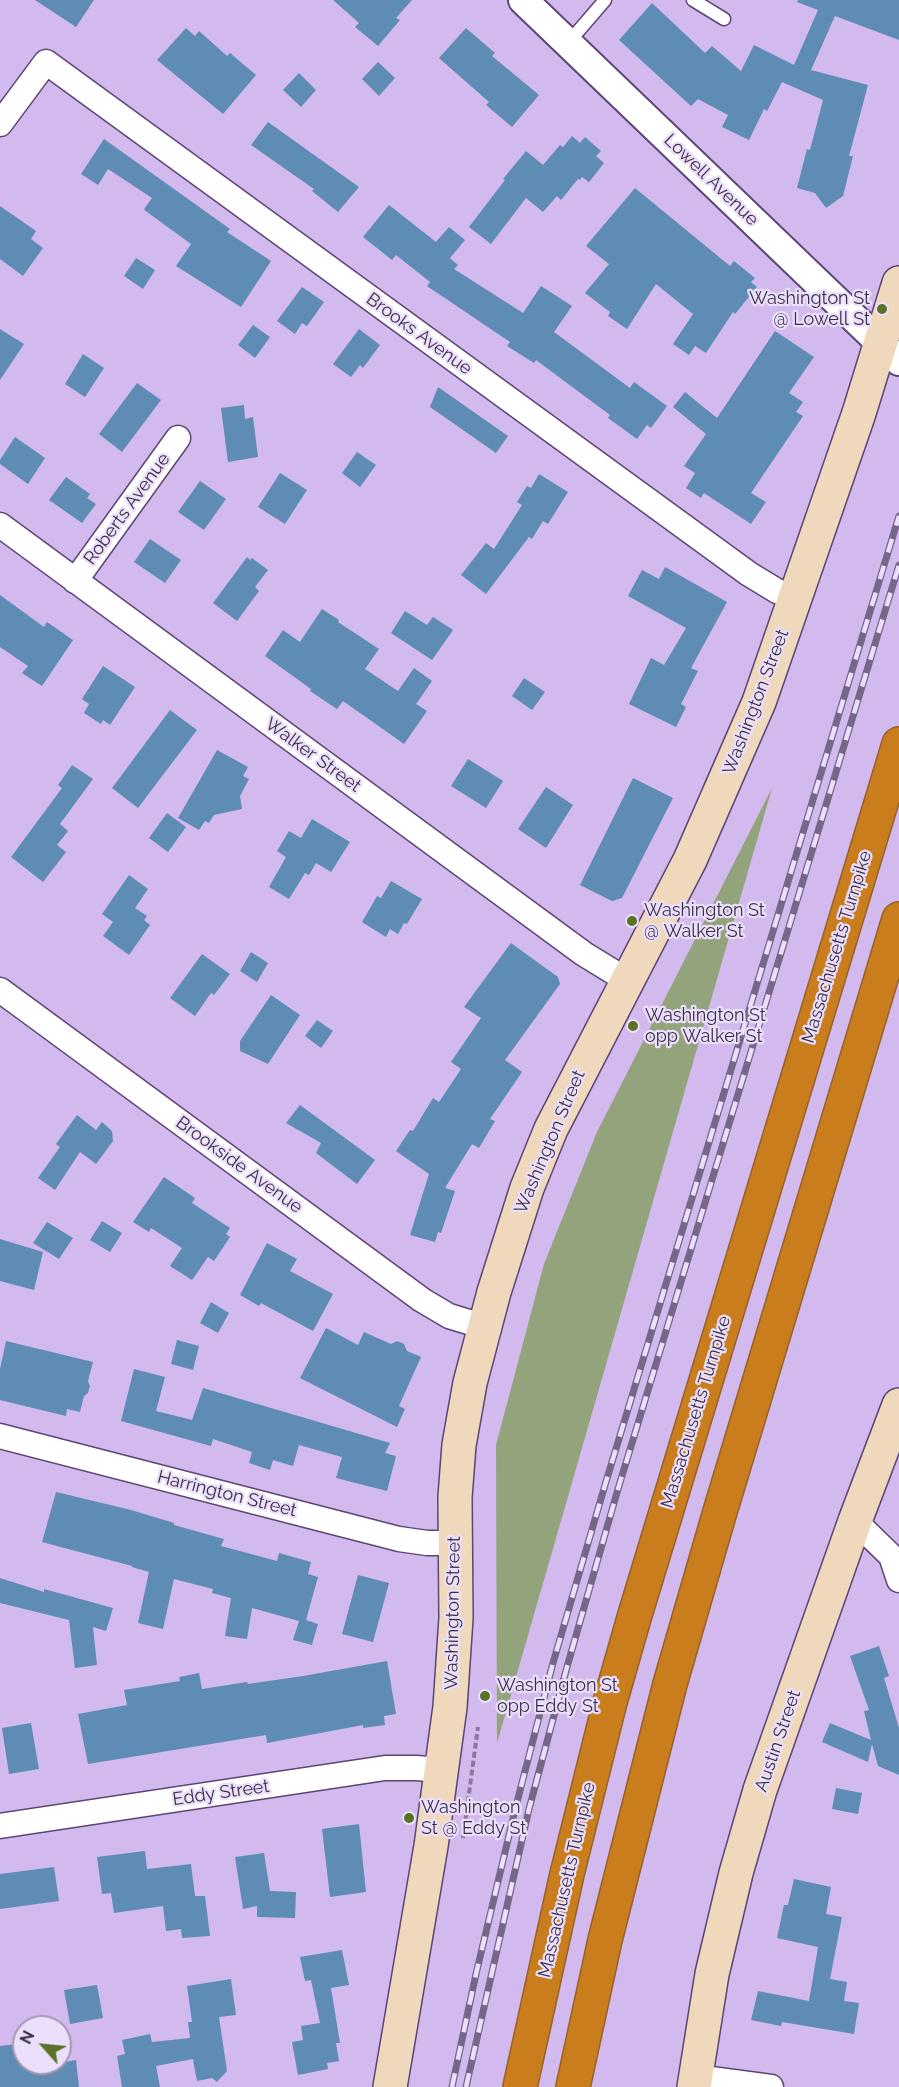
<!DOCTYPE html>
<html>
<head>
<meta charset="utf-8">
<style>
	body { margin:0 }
	#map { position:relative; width:899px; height:2087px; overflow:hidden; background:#d2b9ee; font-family:Raleway,sans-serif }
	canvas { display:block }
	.north { position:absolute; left:12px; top:2015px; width:60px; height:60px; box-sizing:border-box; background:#ecdffb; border:2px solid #a599b2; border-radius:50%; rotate:297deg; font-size:16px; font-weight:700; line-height:24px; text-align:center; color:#3a3045 }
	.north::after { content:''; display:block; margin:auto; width:21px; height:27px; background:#587326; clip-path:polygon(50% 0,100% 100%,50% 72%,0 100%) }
</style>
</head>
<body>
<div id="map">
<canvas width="899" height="2087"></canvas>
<div class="north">N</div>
</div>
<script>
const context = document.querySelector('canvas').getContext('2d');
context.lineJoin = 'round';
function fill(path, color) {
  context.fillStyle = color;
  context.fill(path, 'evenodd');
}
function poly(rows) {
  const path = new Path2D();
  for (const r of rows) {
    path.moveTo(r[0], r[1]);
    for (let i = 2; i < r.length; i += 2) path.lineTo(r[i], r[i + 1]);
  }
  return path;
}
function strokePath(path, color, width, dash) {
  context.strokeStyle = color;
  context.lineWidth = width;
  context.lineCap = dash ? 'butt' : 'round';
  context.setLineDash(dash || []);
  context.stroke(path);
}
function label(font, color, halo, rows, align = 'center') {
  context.font = font + ' Raleway,sans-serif';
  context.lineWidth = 4.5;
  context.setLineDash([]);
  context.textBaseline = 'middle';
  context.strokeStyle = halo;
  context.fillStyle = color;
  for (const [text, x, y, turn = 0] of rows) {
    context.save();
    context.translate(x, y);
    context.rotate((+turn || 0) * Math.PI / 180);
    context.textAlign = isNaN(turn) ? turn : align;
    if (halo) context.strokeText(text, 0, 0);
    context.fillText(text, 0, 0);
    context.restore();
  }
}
const green = poly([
	[772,788,497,1743,496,1445,544,1264,597,1132]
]);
const building = poly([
	[35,0,94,0,76,27],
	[333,0,412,0,396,18,400,20,378,46,355,27,359,23],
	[798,0,899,0,899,40,835,16,811,70,868,85,849,156,853,156,843,196,826,208,815,193,797,188,807,149,810,150,823,100,782,82,767,111,764,109,749,140,722,127,728,115,698,99,691,106,619,40,652,3,705,53,712,46,741,71,754,45,794,65,818,10,797,2],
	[186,28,195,36,199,31,227,56,230,53,256,75,223,114,157,60],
	[466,28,495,53,492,56,539,95,512,127,486,105,489,102,439,58],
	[378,62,395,78,379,96,362,79],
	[299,73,316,90,301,107,283,90],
	[268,122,359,187,338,212,312,191,314,189,251,145],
	[572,136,580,143,585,137,601,151,596,156,604,163,589,182,582,177,580,180,578,179,561,200,557,196,543,212,526,198,491,244,469,227,505,180,503,179,526,151,543,165,560,145,563,147],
	[104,139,230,229,227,232,271,261,241,307,176,266,191,244,147,212,144,209,152,198,108,169,98,185,81,174],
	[635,188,730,266,734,261,755,278,751,282,757,287,735,314,733,312,706,353,695,346,689,355,673,344,693,314,656,284,627,329,608,316,610,312,585,293,609,264,586,246],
	[389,205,436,242,449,227,465,240,450,258,458,265,454,269,523,313,541,286,572,306,554,332,630,388,634,382,667,406,651,428,647,425,637,439,608,418,610,415,536,360,534,363,507,346,510,342,427,286,430,282,396,255,392,260,363,237],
	[0,206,36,231,31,239,43,248,23,276,0,259],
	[136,258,155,270,143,289,124,276],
	[302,287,324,302,307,326,302,323,295,334,277,321],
	[253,325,270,337,255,358,238,345],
	[0,329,24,344,0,380],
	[359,329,380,345,363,368,360,365,351,377,333,364],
	[775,331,814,357,789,393,803,402,796,412,803,416,751,493,766,502,751,524,704,493,701,498,686,488,695,473,684,466,706,434,673,407,685,392,717,418],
	[83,354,104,368,85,397,65,384],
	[137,383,161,400,122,452,99,434],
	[438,387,508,436,496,453,430,407],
	[244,405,245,419,253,417,258,457,228,462,221,408],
	[15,437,45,458,28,484,0,464,0,460],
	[357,452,376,465,360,487,342,473],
	[280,473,307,490,285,524,258,507],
	[539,474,568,492,548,524,543,521,532,539,529,537,486,594,461,575,486,543,494,549,522,505,517,502,527,486,531,488],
	[66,477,90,494,87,498,96,504,82,523,49,500],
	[200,481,226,499,204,530,178,512],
	[150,539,181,560,165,583,134,562],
	[247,557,250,560,252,558,268,570,255,587,259,591,237,621,213,603],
	[665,567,727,602,691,668,698,671,681,704,686,707,676,727,629,704,651,658,664,665,686,628,628,596,642,570,659,579],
	[0,595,44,627,47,622,73,640,42,686,22,673,28,666,0,647],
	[322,609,339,620,338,622,379,649,365,669,398,691,414,668,432,681,416,704,427,711,404,744,343,701,337,709,310,691,311,689,265,656,283,630,300,642],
	[405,611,427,625,433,617,453,630,432,660,391,633],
	[103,666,135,687,110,725,103,720,101,724,84,713,89,704,82,699],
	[524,678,545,692,532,710,512,696],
	[170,710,197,730,138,808,112,788],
	[217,750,248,767,243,776,249,779,240,796,242,809,214,815,209,823,205,821,199,830,178,818],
	[468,759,503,781,486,808,451,786],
	[72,765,93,779,60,824,68,831,57,845,66,852,43,882,11,857,62,788,58,785],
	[633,778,673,798,622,898,612,901,580,885],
	[546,787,573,805,546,848,518,829],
	[167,813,186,827,168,852,149,838],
	[312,819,350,842,331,872,316,863,309,875,305,873,289,899,269,887,286,857,277,851,289,831,301,838],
	[129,875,148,889,135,908,147,916,144,920,150,925,129,955,103,936,113,922,102,914],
	[391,881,422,899,407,924,404,923,398,934,390,929,386,937,362,922,377,896,381,898],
	[511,943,558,977,560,984,505,1060,522,1072,490,1119,495,1121,479,1148,472,1144,445,1188,455,1191,441,1233,438,1232,435,1242,410,1235,429,1174,396,1151,410,1130,413,1131,433,1098,439,1102,461,1069,451,1062,481,1018,464,1007],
	[251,952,268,963,257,982,240,971],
	[202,954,230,974,214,995,211,993,195,1016,170,998],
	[271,995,300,1015,268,1064,240,1051,240,1041],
	[317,1020,333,1031,321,1048,305,1036],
	[300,1105,375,1160,357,1184,316,1153,321,1143,286,1123],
	[77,1115,96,1130,102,1122,112,1131,113,1141,96,1164,80,1152,55,1190,38,1178,60,1147,56,1144],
	[164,1177,195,1198,192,1203,230,1228,226,1234,230,1237,214,1261,208,1257,192,1280,170,1266,182,1248,151,1228,149,1232,133,1222],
	[102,1221,122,1233,110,1252,90,1240],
	[47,1222,73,1238,59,1259,33,1243],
	[0,1239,43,1252,34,1290,0,1281],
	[267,1243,297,1259,290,1271,333,1294,313,1331,261,1303,259,1306,240,1295],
	[211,1302,229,1313,218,1333,200,1323],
	[326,1328,358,1345,364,1332,391,1344,397,1341,404,1344,407,1351,421,1357,399,1406,405,1409,397,1427,300,1378],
	[177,1340,199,1346,193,1370,171,1364],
	[6,1341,93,1362,88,1381,90,1386,88,1393,84,1396,80,1412,67,1409,66,1416,0,1400,0,1369],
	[134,1369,165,1377,156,1411,192,1420,203,1388,390,1443,385,1453,396,1456,387,1491,336,1478,342,1457,299,1445,293,1466,273,1460,270,1470,249,1463,252,1452,213,1439,211,1446,121,1421],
	[56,1492,131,1510,174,1523,174,1525,224,1539,221,1546,277,1561,279,1553,311,1562,308,1574,318,1577,306,1620,318,1624,312,1645,293,1640,299,1621,252,1608,247,1639,225,1636,231,1598,212,1593,213,1589,174,1579,163,1629,138,1623,149,1572,132,1567,132,1566,42,1542],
	[358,1575,389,1583,373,1642,342,1634],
	[0,1578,44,1592,44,1589,113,1608,106,1631,93,1627,97,1665,75,1668,69,1620,0,1603],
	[879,1646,889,1676,884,1678,899,1728,899,1775,878,1766,872,1744,868,1762,822,1742,830,1723,871,1740,864,1711,869,1710,850,1656],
	[387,1661,396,1714,384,1716,385,1725,363,1728,363,1725,267,1743,266,1735,88,1764,78,1714,127,1705,124,1690,180,1681,179,1677,199,1673,202,1689,247,1682,248,1684,303,1676],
	[31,1723,39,1769,9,1774,2,1728],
	[836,1788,862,1793,858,1814,832,1809],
	[359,1824,366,1892,330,1897,322,1829],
	[145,1851,147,1869,191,1864,195,1896,205,1896,210,1936,182,1938,181,1929,166,1931,163,1906,114,1913,111,1893,102,1894,97,1857],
	[264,1853,270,1891,296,1892,295,1918,257,1917,257,1906,243,1909,235,1857],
	[54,1867,59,1901,0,1909,0,1874],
	[794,1879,831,1887,826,1914,842,1917,830,1979,847,1982,844,2001,859,2003,854,2034,782,2022,781,2026,751,2020,758,1991,809,2001,818,1947,777,1938,784,1905,788,1905],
	[342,1950,349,1985,331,1988,340,2043,336,2043,339,2061,327,2063,328,2069,298,2075,292,2042,303,2040,301,2026,320,2023,311,1980,305,1981,300,1957],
	[231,1979,236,2015,219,2017,227,2071,217,2082,212,2078,197,2081,193,2059,156,2066,160,2087,122,2087,117,2056,125,2054,122,2040,150,2034,152,2042,190,2038,188,2022,192,2022,187,1986],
	[97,1985,103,2018,70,2024,64,1990],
	[17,2044,20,2063,60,2063,76,2060,79,2087,0,2087,0,2046]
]);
const path = poly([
	[463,1838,478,1727]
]);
const service = poly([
	[693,0,724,19],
	[568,43,605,0]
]);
const minor = poly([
	[0,124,46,62,749,574,777,591,796,598],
	[0,525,584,954,628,981],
	[75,581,178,438],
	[0,990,422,1300,449,1316,485,1327],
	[0,1436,399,1539,427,1543,455,1543],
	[855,1521,891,1556,899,1580],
	[0,1826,385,1768,416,1768,442,1770],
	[696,2077,771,2087]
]);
const tertiary = poly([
	[523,0,899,361]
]);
const secondary = poly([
	[390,2087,431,1846,450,1707,456,1618,455,1497,459,1445,470,1383,494,1292,527,1188,551,1129,690,860,759,702,859,413,899,283],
	[694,2087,712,1974,736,1873,760,1790,855,1521,899,1405]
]);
const motorway = poly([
	[520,2087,567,1874,610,1702,634,1618,899,744],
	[573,2087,605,1940,670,1684,719,1515,899,919]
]);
const rail = poly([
	[452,2087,476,1974,516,1806,553,1663,605,1485,899,516],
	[466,2087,529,1809,567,1667,618,1489,899,565]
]);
const markers = [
	[882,309,6,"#587326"],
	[632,921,6,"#587326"],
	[633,1026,6,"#587326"],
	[485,1696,6,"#587326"],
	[409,1818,6,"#587326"]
];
const streetNames = [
	["Lowell Avenue",711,180,44],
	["Brooks Avenue",419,334,36],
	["Roberts Avenue",127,509,-54],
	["Washington Street",756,702,-69],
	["Walker Street",313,755,36],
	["Massachusetts Turnpike",837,947,-73],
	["Washington Street",550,1142,-67],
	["Brookside Avenue",239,1165,36],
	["Massachusetts Turnpike",696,1412,-73],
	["Harrington Street",227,1494,14],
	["Washington Street",453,1613,-89],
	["Austin Street",778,1741,-71],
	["Eddy Street",221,1793,-8],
	["Massachusetts Turnpike",567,1880,-77]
];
const poiNames = [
	["Washington St",870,299,"right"],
	["@ Lowell St",870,320,"right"],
	["Washington St",644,911],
	["@ Walker St",644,932],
	["Washington St",645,1016],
	["opp Walker St",645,1037],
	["Washington St",497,1686],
	["opp Eddy St",497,1707],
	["Washington",421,1808],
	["St @ Eddy St",421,1829]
];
fill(green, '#93a37c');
fill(building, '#5f8cb4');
strokePath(service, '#5c4674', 15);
strokePath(minor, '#5c4674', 27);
strokePath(tertiary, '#5c4674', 32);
strokePath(secondary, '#5c4674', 36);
strokePath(motorway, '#97622a', 36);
strokePath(path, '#8a789d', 4, [6, 3]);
strokePath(service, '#fff', 12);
strokePath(minor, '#fff', 24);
strokePath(tertiary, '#fff', 28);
strokePath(secondary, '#efd8bb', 33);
strokePath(motorway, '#c97d1c', 33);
strokePath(rail, '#766688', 7);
strokePath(rail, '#ecdffb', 4.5, [14]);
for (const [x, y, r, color] of markers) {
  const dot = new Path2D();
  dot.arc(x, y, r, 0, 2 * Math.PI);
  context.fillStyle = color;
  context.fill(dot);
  strokePath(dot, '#ecdffb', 2);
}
label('18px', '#3a3045', '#ecdffb', streetNames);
label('18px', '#3a3045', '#ecdffb', poiNames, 'left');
</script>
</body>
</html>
